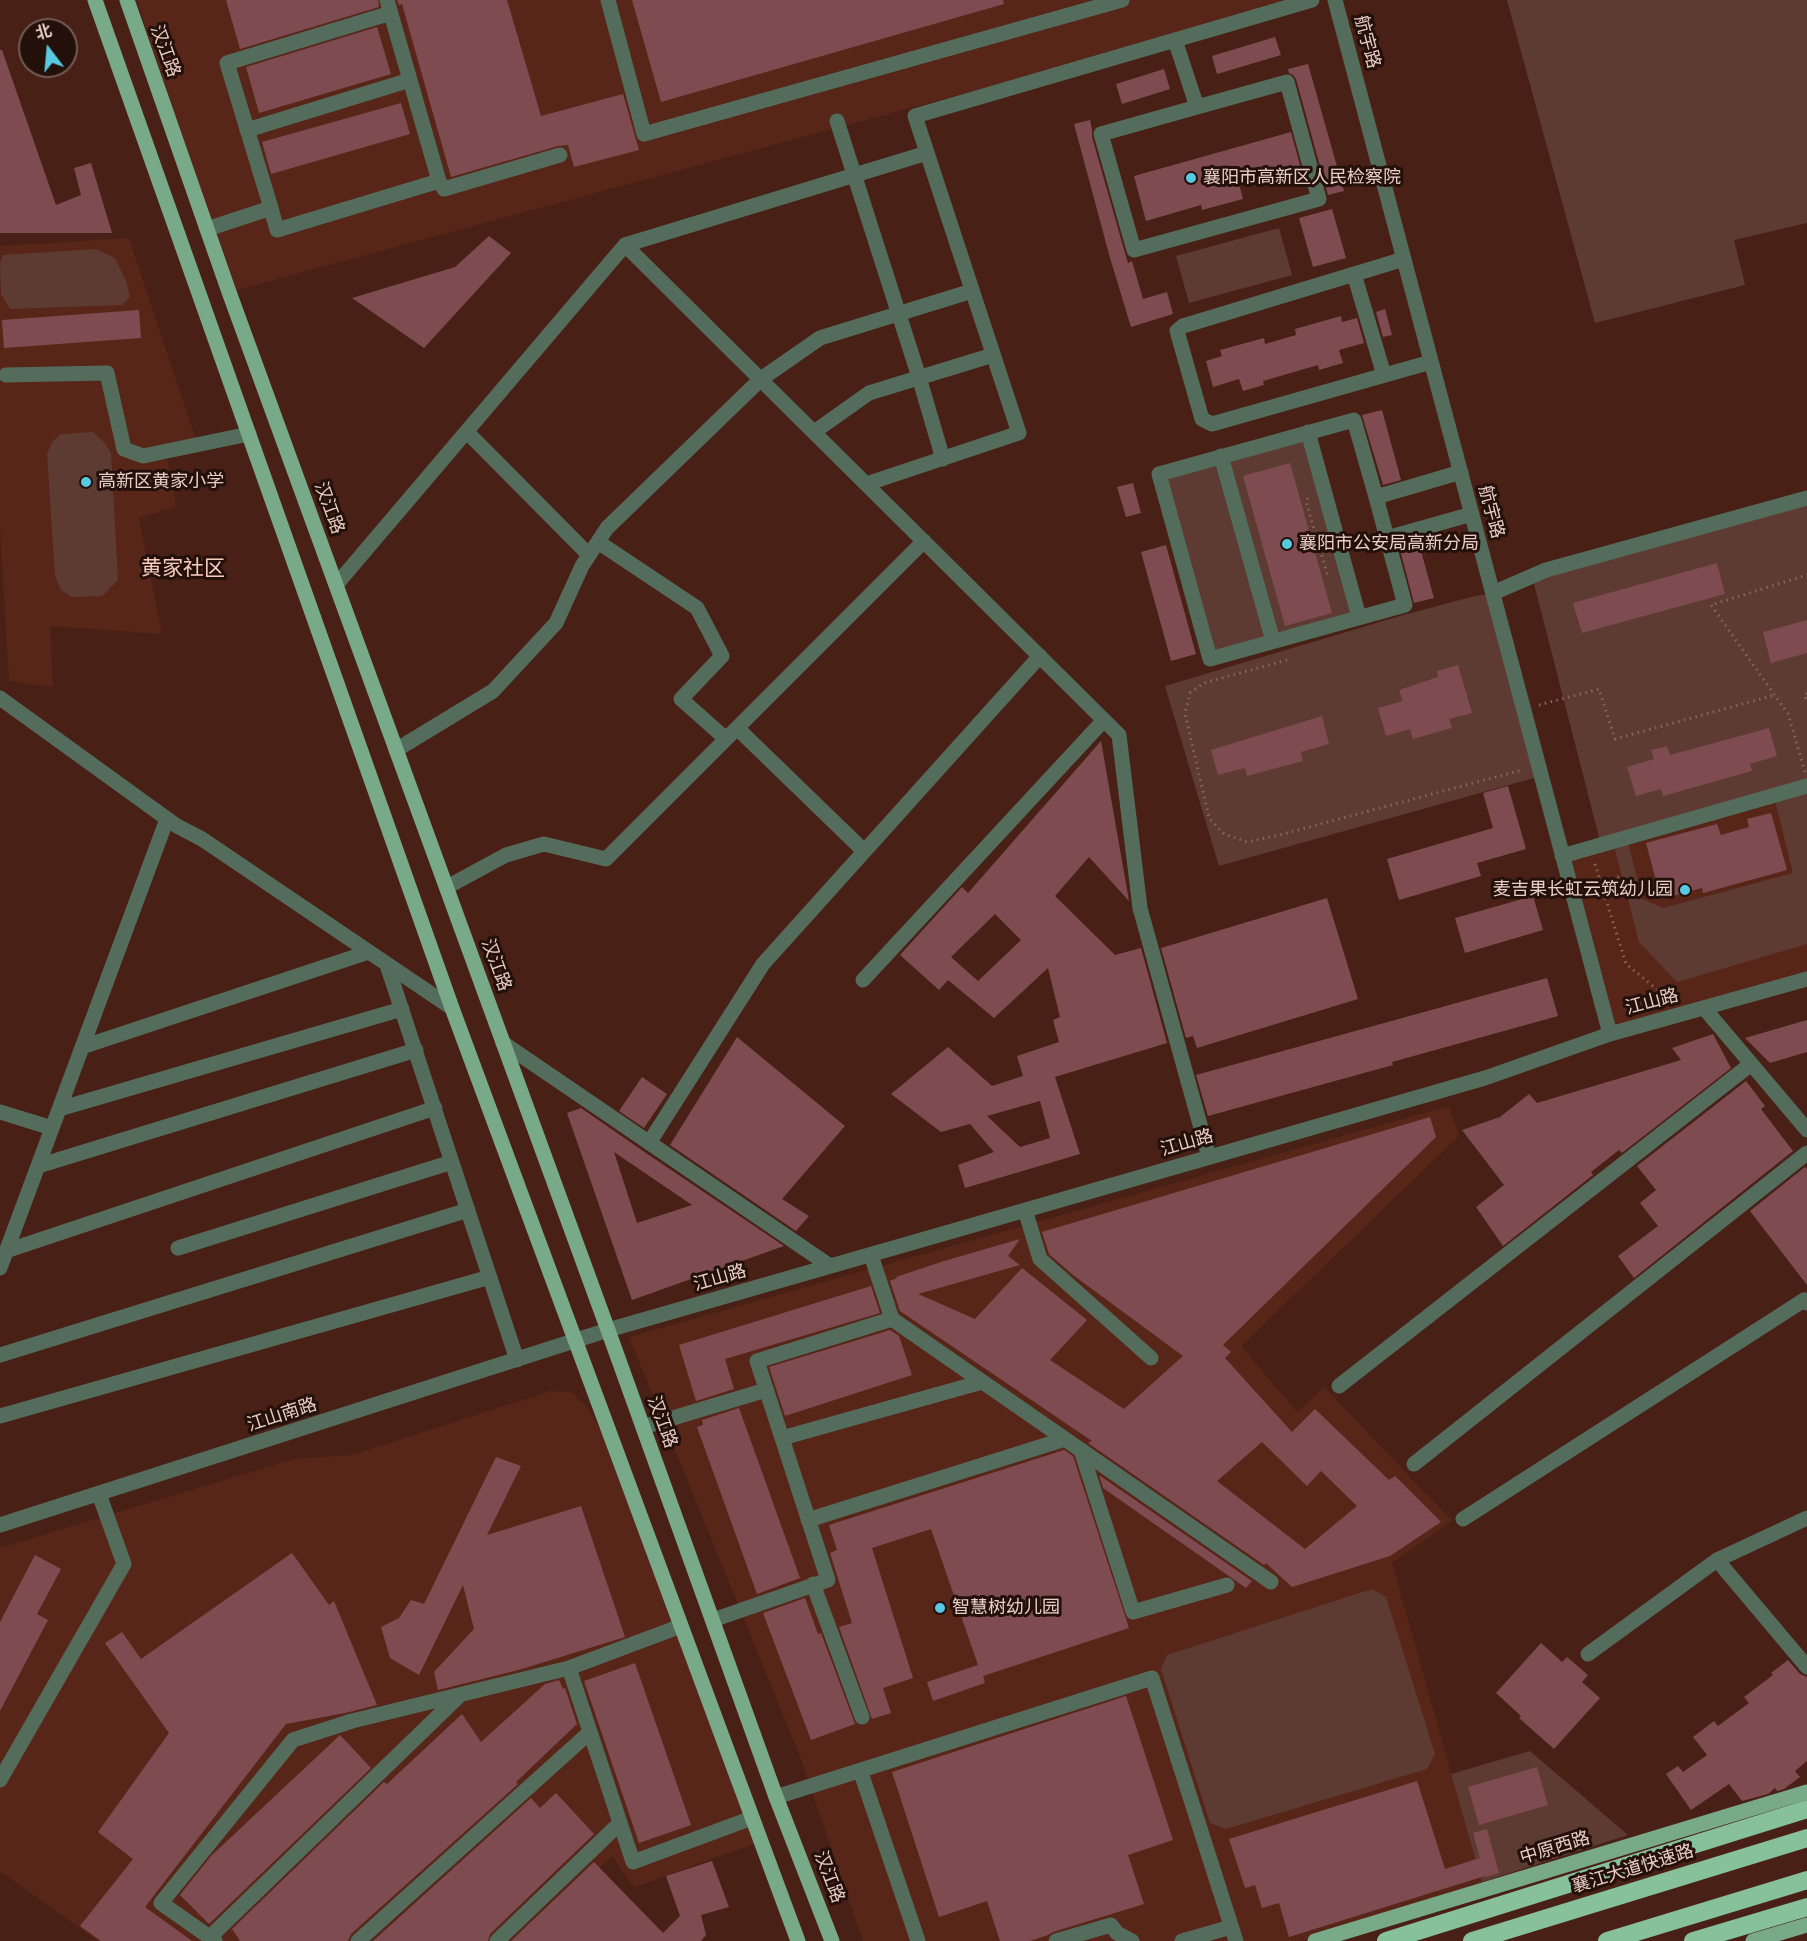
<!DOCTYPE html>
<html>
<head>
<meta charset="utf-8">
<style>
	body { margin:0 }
	#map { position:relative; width:1807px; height:1941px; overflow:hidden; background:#492015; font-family:Figtree,"Noto Sans SC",sans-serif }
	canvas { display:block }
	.north { position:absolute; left:18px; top:18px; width:60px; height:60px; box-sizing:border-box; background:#23100b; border:2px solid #725c55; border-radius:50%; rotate:344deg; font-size:16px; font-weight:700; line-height:24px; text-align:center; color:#e9cdc5 }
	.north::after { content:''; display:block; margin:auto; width:21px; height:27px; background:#58c9e3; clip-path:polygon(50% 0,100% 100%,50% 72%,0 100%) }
</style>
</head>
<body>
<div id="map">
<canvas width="1807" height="1941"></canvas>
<div class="north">北</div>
</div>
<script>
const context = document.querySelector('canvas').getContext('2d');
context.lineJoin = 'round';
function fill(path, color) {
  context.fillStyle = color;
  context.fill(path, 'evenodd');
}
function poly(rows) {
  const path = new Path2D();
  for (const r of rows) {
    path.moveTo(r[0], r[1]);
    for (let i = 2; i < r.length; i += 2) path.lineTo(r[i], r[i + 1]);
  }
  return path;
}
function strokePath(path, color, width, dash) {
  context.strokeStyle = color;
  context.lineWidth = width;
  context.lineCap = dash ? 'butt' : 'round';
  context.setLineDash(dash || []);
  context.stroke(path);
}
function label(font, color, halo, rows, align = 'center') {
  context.font = font + ' Figtree,"Noto Sans SC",sans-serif';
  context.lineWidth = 6;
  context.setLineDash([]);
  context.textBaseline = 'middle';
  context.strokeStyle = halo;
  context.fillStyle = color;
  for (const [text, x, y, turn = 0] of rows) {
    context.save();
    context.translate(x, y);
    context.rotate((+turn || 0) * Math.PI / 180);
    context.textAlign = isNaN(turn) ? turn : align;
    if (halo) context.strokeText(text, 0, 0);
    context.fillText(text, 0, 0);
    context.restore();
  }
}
const built = poly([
	[137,0,1310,0,229,292],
	[129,238,199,449,167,458,176,506,139,518,162,634,50,626,53,687,9,681,0,530,0,246],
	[1774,795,1807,924,1807,979,1610,1034,1562,856],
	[1449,1106,1459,1136,1241,1346,1297,1412,1324,1387,1452,1521,1392,1563,1482,1882,1301,1941,863,1941,799,1754,629,1337],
	[551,1391,571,1392,589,1410,605,1438,754,1844,634,1887,612,1856,520,1941,98,1941,0,1871,0,1548,294,1459,352,1455]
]);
const green = poly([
	[1507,0,1807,0,1807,223,1734,240,1745,285,1595,323],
	[1279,228,1292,275,1189,303,1176,256],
	[96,249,115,258,126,281,130,297,122,305,10,309,1,294,0,264,3,255],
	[93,432,104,442,111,453,118,580,102,596,72,597,61,590,55,576,47,454,52,442,61,434],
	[1308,432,1359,617,1210,659,1159,474],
	[1807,498,1807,944,1677,982,1639,942,1613,842,1601,845,1532,576],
	[1774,796,1793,873,1663,908,1642,899,1627,838],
	[1493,593,1541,776,1219,866,1165,686,1400,616,1471,597],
	[1372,1589,1386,1597,1435,1754,1427,1769,1226,1829,1210,1823,1161,1669,1167,1655],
	[1530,1751,1628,1835,1482,1882,1451,1774]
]);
const building = poly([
	[226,0,378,0,379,7,240,49],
	[397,0,507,0,541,116,623,94,639,150,574,167,568,145,558,146,451,177,402,4,399,5],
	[632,0,1003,0,1004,4,661,102],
	[377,27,391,74,259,113,246,67],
	[1275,37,1281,55,1217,74,1212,56],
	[0,50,2,50,56,205,81,195,74,168,91,163,112,233,0,233],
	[1308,64,1344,191,1328,195,1296,79,1293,75,1289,73,1288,69],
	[1164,69,1170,89,1122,104,1116,84],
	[401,103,410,134,271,174,262,142],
	[1090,120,1092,130,1092,137,1125,253,1128,263,1132,261,1143,299,1167,292,1173,314,1131,327,1110,258,1074,124],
	[1291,132,1303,176,1269,185,1265,172,1238,180,1243,199,1202,210,1201,205,1146,221,1134,176],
	[1332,209,1346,258,1313,267,1299,218],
	[489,236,511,253,424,348,352,298,455,267],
	[1385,309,1392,335,1383,337,1376,312],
	[139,310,141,338,4,348,2,320],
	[1341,316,1342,322,1357,318,1364,343,1339,350,1343,363,1319,370,1318,365,1263,381,1264,385,1243,391,1239,379,1213,387,1206,361,1222,356,1220,350,1264,338,1265,344,1296,335,1295,329],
	[1382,410,1401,480,1383,485,1362,415],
	[1290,463,1332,613,1285,626,1243,476],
	[1133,483,1141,513,1126,517,1117,487],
	[1418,540,1434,598,1414,603,1399,546],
	[1166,545,1196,654,1171,661,1141,552],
	[1717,563,1725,594,1582,633,1573,603],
	[1807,620,1807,653,1771,663,1763,632],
	[1458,665,1472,713,1449,719,1452,728,1413,739,1410,729,1386,736,1378,708,1403,701,1399,690,1438,677,1437,671],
	[1322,716,1329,744,1301,752,1303,761,1247,776,1245,768,1218,775,1211,750],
	[1769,728,1777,756,1750,764,1752,771,1663,796,1661,789,1636,796,1627,767,1654,759,1651,750,1667,746,1670,755],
	[1101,741,1129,901,1089,857,1055,896,1115,955,1141,948,1167,1043,1055,1077,1080,1154,965,1188,958,1165,994,1152,970,1124,941,1132,891,1094,948,1047,992,1086,1023,1076,1017,1056,1059,1042,1053,1020,1060,1017,1048,968,994,1018,948,980,939,990,900,955,962,887,968,893],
	[995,914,1021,940,978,981,951,957],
	[1040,1101,1050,1138,1020,1147,987,1116],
	[1508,786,1526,849,1477,863,1481,876,1399,900,1387,859,1493,828,1483,793],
	[1771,813,1787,870,1703,893,1702,888,1661,899,1646,843,1717,824,1721,835,1749,827,1747,819],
	[1533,896,1543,930,1465,953,1455,918],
	[1327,898,1358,999,1197,1048,1193,1036,1186,1038,1161,948],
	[1547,978,1558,1016,1392,1062,1393,1065,1208,1116,1196,1075],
	[1807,1020,1807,1052,1770,1063,1745,1038],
	[1713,1034,1731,1068,1622,1153,1619,1150,1591,1172,1593,1175,1503,1246,1476,1207,1504,1185,1462,1130,1500,1117,1529,1094,1537,1103,1681,1060,1672,1048],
	[737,1037,845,1126,782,1199,809,1216,796,1231,670,1145],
	[642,1077,667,1094,644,1128,619,1111],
	[1746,1081,1765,1106,1761,1109,1793,1151,1634,1278,1618,1256,1658,1226,1640,1203,1656,1190,1637,1166],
	[581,1108,643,1151,784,1246,632,1300,567,1113],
	[614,1152,692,1205,637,1223],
	[1430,1117,1436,1137,1223,1345,1231,1352,1225,1358,1292,1432,1315,1409,1389,1480,1395,1476,1441,1522,1390,1556,1292,1587,1266,1563,1264,1565,1088,1443,1092,1441,900,1311,890,1281,897,1278,896,1277,944,1261,1020,1239,1008,1256,1020,1265,918,1294,975,1319,1022,1268,1087,1320,1050,1360,1124,1409,1183,1356,1073,1275,1049,1254,1042,1232],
	[1262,1442,1307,1486,1321,1471,1357,1506,1305,1549,1217,1481],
	[1805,1167,1807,1169,1807,1285,1750,1211],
	[871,1286,880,1313,725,1359,734,1389,696,1401,679,1345],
	[890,1330,899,1336,912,1375,785,1416,769,1367],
	[739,1408,800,1578,757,1594,697,1427,703,1425,702,1420],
	[1064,1450,1073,1456,1129,1628,983,1676,985,1683,933,1701,927,1682,978,1665,931,1529,872,1548,913,1678,883,1688,891,1713,872,1719,839,1627,852,1623,830,1553,837,1550,829,1525],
	[496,1457,521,1466,487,1535,581,1506,625,1637,522,1669,438,1690,434,1672,474,1629,463,1585,419,1675,390,1658,381,1627,399,1618,411,1600,424,1604],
	[1099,1475,1252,1581,1246,1588,1103,1488],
	[292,1553,329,1605,334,1601,377,1705,345,1713,286,1724,145,1907,192,1941,101,1941,80,1926,133,1859,98,1832,169,1733,105,1643,122,1632,141,1659],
	[35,1555,61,1569,37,1614,48,1620,0,1711,0,1622],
	[805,1598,818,1634,821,1633,855,1724,811,1740,763,1613],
	[1541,1643,1562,1662,1567,1657,1588,1675,1582,1682,1600,1698,1554,1749,1519,1718,1521,1716,1496,1693],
	[1788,1660,1800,1674,1807,1677,1807,1761,1795,1771,1800,1777,1784,1789,1777,1791,1775,1788,1768,1794,1742,1801,1729,1784,1691,1810,1666,1774,1678,1766,1683,1772,1707,1755,1693,1737,1714,1721,1718,1726,1749,1703,1744,1697,1773,1675,1771,1673],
	[635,1663,691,1825,639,1843,584,1681],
	[559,1680,563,1689,565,1688,577,1724,516,1782,518,1784,351,1934,348,1941,240,1941,232,1929,384,1782,387,1784,462,1714,481,1742,545,1684],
	[1126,1696,1173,1840,1128,1855,1144,1904,1053,1932,1048,1935,1030,1941,1000,1941,987,1901,939,1917,892,1772],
	[340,1735,371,1768,209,1924,180,1895,211,1856],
	[1537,1767,1548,1805,1479,1825,1468,1787],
	[1417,1781,1445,1869,1480,1858,1473,1833,1487,1829,1499,1873,1485,1877,1485,1876,1289,1937,1279,1903,1262,1908,1255,1885,1245,1888,1229,1839],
	[556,1793,594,1834,490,1934,488,1941,373,1941,531,1798,540,1808],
	[712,1861,729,1907,701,1915,706,1935,701,1941,511,1941,594,1862,663,1933,680,1916,666,1876]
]);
const path = poly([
	[1308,498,1306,502,1327,573,1331,576],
	[1287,660,1204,683,1190,693,1185,713,1209,818,1224,834,1247,842,1283,834,1522,770],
	[1807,693,1804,696,1807,700],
	[1539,705,1599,689,1615,739,1775,695],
	[1805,772,1788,714,1711,605,1807,575],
	[1595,864,1626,964,1670,1000],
	[1600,882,1622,876]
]);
const minor = poly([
	[608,0,644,134,1122,0],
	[1335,0,1610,1034],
	[1175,40,1197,107,1101,134,1134,250,1319,199,1287,82,1197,107],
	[837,121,919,377,943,459],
	[247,130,410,80],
	[439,181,444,189,560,155],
	[271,208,227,63,391,13],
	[207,229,271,208,277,230,439,181,387,0],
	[625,245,927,153],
	[1404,259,1183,326,1177,331,1202,419,1212,424,1431,362],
	[1354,274,1384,375],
	[6,375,107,373,124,449,143,456,249,434],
	[467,432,589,555],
	[814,432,869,393,993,355],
	[1308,432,1359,617],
	[1221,456,1273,641],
	[866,484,1019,433,915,116,1312,0],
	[1376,497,1405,605,1210,659,1159,474,1354,420,1376,497,1461,472],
	[1387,538,1472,514],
	[598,542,697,608,722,656,681,699,726,739],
	[336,585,625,245,1119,735,1140,908,1209,1157],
	[1493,593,1546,570,1807,498],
	[0,698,177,826,202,839,452,1008],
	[737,728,864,851],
	[396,750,493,691,556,623,582,566,607,528,761,379,820,338,972,291],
	[1562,856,1807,786],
	[447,887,506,855,544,844,606,859,924,541],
	[387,965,517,1360],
	[863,980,1104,720],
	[1704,1008,1807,1130],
	[503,1043,830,1266],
	[82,1047,369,952],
	[59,1109,402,1009],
	[0,1112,52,1128],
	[649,1143,763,964,1040,656],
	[38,1166,416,1050],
	[1025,1210,1040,1259,1151,1358],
	[178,1248,452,1162],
	[6,1251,435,1108],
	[871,1255,892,1319],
	[0,1268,167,819],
	[0,1355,468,1210],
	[1339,1386,1751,1064],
	[0,1416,490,1277],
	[643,1427,766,1390],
	[782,1438,982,1382],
	[1081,1450,1133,1612,1227,1585],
	[1414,1464,1807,1153],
	[1463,1519,1804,1300,1807,1303],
	[808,1520,1065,1439],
	[0,1525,608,1330,1485,1078,1610,1034,1807,979],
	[1717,1560,1807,1518],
	[813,1584,862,1717],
	[713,1620,828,1580,757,1361,892,1319,1271,1582],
	[1588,1654,1717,1560,1807,1667],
	[569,1668,681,1626],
	[860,1770,918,1941],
	[0,1780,124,1564,99,1494],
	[776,1797,1152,1678,1236,1941],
	[210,1937,460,1695],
	[215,1941,161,1903,293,1740,352,1721,569,1668,633,1862,752,1818],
	[358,1941,590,1732],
	[497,1941,620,1823],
	[1056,1941,1111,1925,1117,1933,1132,1941],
	[1182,1941,1231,1927]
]);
const major = poly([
	[95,0,452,1008,798,1941],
	[127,0,229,292,608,1330,776,1797,832,1941],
	[1315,1941,1807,1792],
	[1753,1941,1807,1925]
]);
const highway = poly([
	[1386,1941,1807,1809],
	[1472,1941,1807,1838],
	[1607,1941,1807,1880],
	[1693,1941,1807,1907]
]);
const markers = [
	[1191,178,6,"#58c9e3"],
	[86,482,6,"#58c9e3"],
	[1287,544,6,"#58c9e3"],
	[1685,890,6,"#58c9e3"],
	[940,1608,6,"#58c9e3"]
];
const streetNames = [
	["航宇路",1367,42,75],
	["汉江路",165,51,70],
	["汉江路",329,508,70],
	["航宇路",1491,512,75],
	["汉江路",496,965,70],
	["江山路",1652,1002,-15],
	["江山路",1187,1143,-16],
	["江山路",720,1278,-16],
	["江山南路",282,1415,-18],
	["汉江路",662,1422,70],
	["中原西路",1555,1848,-17],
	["襄江大道快速路",1633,1869,-17],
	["汉江路",829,1877,69]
];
const poiNames = [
	["襄阳市高新区人民检察院",1203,178],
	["高新区黄家小学",98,482],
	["襄阳市公安局高新分局",1299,544],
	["麦吉果长虹云筑幼儿园",1673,890,"right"],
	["智慧树幼儿园",952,1608]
];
const quarterNames = [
	["黄家社区",183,569]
];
fill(built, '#582619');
fill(green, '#5d3b32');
fill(building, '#7e4c50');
strokePath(path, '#89655b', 3, [1.5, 4.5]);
strokePath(minor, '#546c5c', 15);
strokePath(major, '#78a989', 15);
strokePath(highway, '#86c19b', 18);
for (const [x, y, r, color] of markers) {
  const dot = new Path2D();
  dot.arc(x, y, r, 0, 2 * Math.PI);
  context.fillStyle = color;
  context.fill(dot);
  strokePath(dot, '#23100b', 2);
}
label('18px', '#e9cdc5', '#23100b', streetNames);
label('18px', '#e9cdc5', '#23100b', poiNames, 'left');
label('21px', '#f9ccc0', '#23100b', quarterNames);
</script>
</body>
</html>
